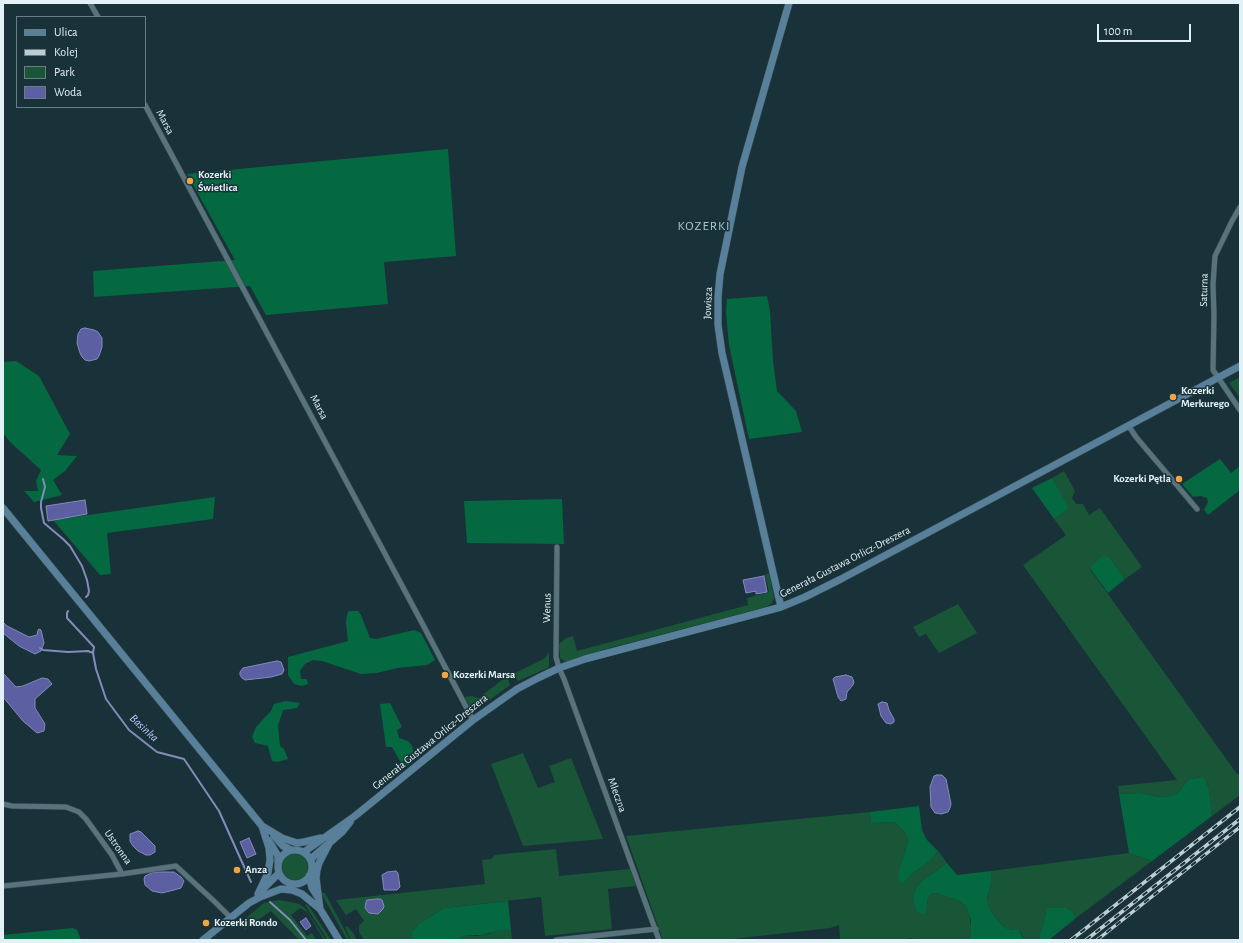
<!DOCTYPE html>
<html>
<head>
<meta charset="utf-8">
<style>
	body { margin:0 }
	#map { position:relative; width:1243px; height:943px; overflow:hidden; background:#193239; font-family:"Alegreya Sans",sans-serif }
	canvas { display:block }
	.frame { position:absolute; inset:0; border:4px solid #e2f1f5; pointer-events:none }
	.legend { position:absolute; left:16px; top:16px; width:130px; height:92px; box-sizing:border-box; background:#193239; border:1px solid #697e84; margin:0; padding:5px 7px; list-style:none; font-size:12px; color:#e2f1f5 }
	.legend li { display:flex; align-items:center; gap:8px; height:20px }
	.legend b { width:20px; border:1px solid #697e84 }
	.scale { position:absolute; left:1097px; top:24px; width:94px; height:18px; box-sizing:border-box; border:2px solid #e2f1f5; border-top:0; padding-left:5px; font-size:12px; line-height:14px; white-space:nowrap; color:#e2f1f5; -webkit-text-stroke:3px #193239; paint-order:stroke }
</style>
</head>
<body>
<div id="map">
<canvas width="1243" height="943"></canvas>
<div class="frame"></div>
<ul class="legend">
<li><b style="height:5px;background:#59809a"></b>Ulica</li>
<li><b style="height:5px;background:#bdced2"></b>Kolej</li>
<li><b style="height:11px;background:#195537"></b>Park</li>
<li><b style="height:11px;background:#5c5fa2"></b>Woda</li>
</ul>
<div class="scale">100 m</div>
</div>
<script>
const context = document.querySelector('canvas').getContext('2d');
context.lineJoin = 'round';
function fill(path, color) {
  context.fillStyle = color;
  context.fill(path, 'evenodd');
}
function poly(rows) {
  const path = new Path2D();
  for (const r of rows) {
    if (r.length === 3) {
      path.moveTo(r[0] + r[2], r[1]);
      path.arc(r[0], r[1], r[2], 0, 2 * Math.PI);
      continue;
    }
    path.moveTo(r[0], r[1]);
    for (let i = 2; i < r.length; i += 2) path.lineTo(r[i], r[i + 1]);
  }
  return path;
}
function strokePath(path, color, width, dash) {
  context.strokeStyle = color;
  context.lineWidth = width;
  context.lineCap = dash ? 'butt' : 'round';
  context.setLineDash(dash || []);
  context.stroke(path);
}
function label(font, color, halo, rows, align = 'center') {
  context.font = font + ' "Alegreya Sans",sans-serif';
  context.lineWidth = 3;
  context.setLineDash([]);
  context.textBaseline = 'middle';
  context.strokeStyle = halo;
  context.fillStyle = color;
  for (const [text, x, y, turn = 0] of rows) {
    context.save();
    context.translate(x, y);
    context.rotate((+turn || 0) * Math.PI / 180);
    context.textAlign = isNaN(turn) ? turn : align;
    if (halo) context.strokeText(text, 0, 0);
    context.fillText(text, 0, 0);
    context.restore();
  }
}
const green = poly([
	[1240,377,1240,398,1229,383],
	[1064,471,1075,491,1072,498,1076,504,1083,504,1089,515,1100,508,1142,567,1125,579,1109,557,1090,569,1237,774,1240,774,1240,795,1212,816,1209,789,1204,777,1189,779,1178,793,1170,796,1159,797,1140,793,1119,794,1118,786,1177,780,1023,565,1066,535,1054,519,1068,508,1052,478],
	[765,574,769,574,774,597,773,601,770,605,763,608,613,647,568,661,564,661,560,658,559,644,566,638,573,636,577,651,748,605,747,598,769,592],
	[958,604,977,633,939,653,926,634,919,637,913,627],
	[549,652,549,666,548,668,518,681,513,674,544,659],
	[507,676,510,685,476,710,474,710,470,707,465,697,472,696,479,698],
	[523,753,538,788,555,782,549,766,571,758,603,839,523,846,491,764],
	[870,812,871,823,894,822,904,831,907,836,908,842,902,861,903,884,913,873,930,861,938,851,947,863,922,881,916,888,913,896,927,905,928,898,931,894,936,893,960,901,966,906,969,913,971,927,970,940,913,940,912,938,898,940,840,940,839,925,830,928,724,940,663,940,626,836],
	[556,849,559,876,630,869,636,886,608,889,612,929,545,936,541,897,444,908,419,924,415,928,412,938,413,940,364,940,359,932,359,925,364,921,356,909,346,915,336,900,485,884,482,860,491,859,495,855],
	[377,899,380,899,384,906,383,909,378,914,365,908,365,906,367,900],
	[1129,853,1152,861,1076,918,1072,911,1066,908,1054,908,1046,912,1043,925,1038,940,1025,940,1021,933,1012,929,1008,929,1003,926,994,916,989,908,987,900,991,883,991,871],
	[295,867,13],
	[321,893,325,893,350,940,347,940],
	[279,900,299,904,305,908,326,940,324,940,307,912,300,908,291,915,307,936,312,933,316,940,299,940,271,911,245,929,239,924,264,903],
	[306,904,309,906,331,940,327,940,325,936,305,905],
	[347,926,353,933,357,940,351,940,345,927],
	[500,930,511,930,512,940,460,940,461,937,467,935,477,936,488,934,494,931]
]);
const forest = poly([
	[448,149,456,256,384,262,388,304,266,315,250,286,94,297,93,271,235,260,187,174],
	[767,296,770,311,773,361,777,391,796,411,802,432,749,439,729,345,726,312,727,299],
	[16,361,39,376,70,434,57,455,77,456,65,471,53,480,62,495,34,502,24,491,38,491,36,481,41,470,10,442,3,433,3,362],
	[1220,459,1231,473,1240,466,1240,490,1208,515,1204,510,1208,502,1207,498,1201,496,1193,497,1182,484],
	[1052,478,1069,508,1054,519,1032,488],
	[215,497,213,519,107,533,111,574,100,575,53,520],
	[562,499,564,544,467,543,464,501],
	[1103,556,1109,557,1125,579,1108,593,1090,568,1100,558],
	[349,611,358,611,361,615,370,638,376,639,414,630,421,633,435,660,427,665,397,668,377,673,361,674,322,661,313,660,305,664,300,671,301,679,307,679,308,684,302,686,294,684,288,675,288,657,348,641,346,623,347,614],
	[286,701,300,703,297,708,283,710,278,726,280,746,284,749,288,759,277,762,272,761,268,746,255,743,252,737,256,727,271,711,274,704],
	[390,703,402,727,397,730,399,738,408,741,412,746,415,759,404,768,392,747,386,747,380,704],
	[1204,777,1209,789,1212,816,1152,861,1129,853,1119,794,1140,793,1159,797,1170,796,1178,793,1189,779],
	[919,806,922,830,927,840,938,851,930,861,913,873,903,884,898,879,899,871,908,842,907,836,904,831,894,822,871,823,870,812],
	[947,863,957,875,991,871,991,883,987,899,989,908,994,916,1003,926,1008,929,1018,930,1025,940,970,940,971,920,966,906,960,901,936,893,931,894,928,898,927,905,925,915,917,912,914,903,913,896,916,888,922,881],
	[508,901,511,930,500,930,482,935,467,935,461,937,460,940,413,940,412,938,412,932,419,924,444,908],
	[1048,908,1066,908,1072,911,1076,918,1049,940,1038,940,1043,925,1046,912],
	[73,928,77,930,81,940,3,940,3,935]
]);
const water = poly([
	[85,328,94,330,98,332,102,338,102,347,99,356,97,359,89,361,85,360,82,357,80,353,77,343,78,334,81,329,85,328],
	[85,500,87,514,48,521,46,506,85,500],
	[764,576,767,592,756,594,756,591,746,593,743,580,764,576],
	[3,622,7,626,29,637,37,635,38,630,39,629,41,630,44,643,41,651,35,654,19,646,3,633,3,622],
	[277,661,281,662,284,670,282,674,271,677,245,680,242,678,240,675,240,672,243,668,277,661],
	[3,673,16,687,23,686,42,678,48,679,52,684,35,699,35,708,45,724,44,731,37,733,23,721,3,697,3,673],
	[846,675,852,677,854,682,853,685,847,692,846,699,841,701,838,697,833,679,835,677,846,675],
	[882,702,887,703,889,710,894,719,894,722,891,724,886,723,881,716,878,704,882,702],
	[937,775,942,775,946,779,951,804,950,808,948,812,941,814,935,813,931,807,930,787,934,776,937,775],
	[138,831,141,832,155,846,155,852,150,855,146,855,138,851,133,846,130,841,130,834,138,831],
	[249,838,256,854,247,858,240,842,249,838],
	[396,871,398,873,400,887,397,890,384,890,382,875,387,872,396,871],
	[154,872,174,872,181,877,184,881,181,888,174,890,162,893,152,891,145,885,144,879,145,876,154,872],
	[377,899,380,899,382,900,384,906,383,909,378,914,369,913,365,908,366,902,367,900,377,899],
	[306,918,311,926,306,930,300,922,306,918]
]);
const stream = poly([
	[43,479,45,487,41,502,41,508,44,523,63,539,70,546,82,566,87,580,89,591,88,595,86,597],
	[68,611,67,613,67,618,94,647,93,653],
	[40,648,43,650,68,652,88,651,93,653,96,669,106,699,129,730,157,752,184,759,219,811,251,882],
	[270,902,290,920,306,940]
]);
const street = poly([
	[90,3,98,17],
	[145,105,422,623,473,720],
	[1240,207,1232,221,1215,256,1213,284,1214,315,1213,370,1240,410],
	[1128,425,1136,437,1197,509],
	[557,547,556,657,559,668,564,679,659,940],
	[3,804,12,806,66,807,79,812,86,819,112,855,122,874,176,866,215,902,231,918],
	[3,886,122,874],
	[556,940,656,929]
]);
const secondary = poly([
	[3,508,262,826,282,838,297,843,304,842,321,838],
	[781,607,722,353,718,325,718,297,720,274,742,167,789,3],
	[274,836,283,846,291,850],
	[269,841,278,856,278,862],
	[295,867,17],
	[304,852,355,816,473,720,517,689,538,678,559,668,585,659,759,613,781,607,805,597,841,579,1240,366],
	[311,860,313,857,342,832,350,822],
	[309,876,312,888,317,896],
	[261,891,279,873],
	[258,894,268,873,270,860,269,848,262,826],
	[260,897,281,889,292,890,302,894,320,909,339,940],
	[320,909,316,878,317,870,319,863,330,842],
	[203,940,249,903,264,895]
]);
const rail = poly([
	[1071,940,1240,807],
	[1086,940,1240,819],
	[1097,940,1240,827]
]);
const markers = [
	[190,181,4,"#f5a345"],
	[1173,397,4,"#f5a345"],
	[1179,479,4,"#f5a345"],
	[445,675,4,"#f5a345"],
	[237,870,4,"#f5a345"],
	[206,923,4,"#f5a345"]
];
const streetNames = [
	["Marsa",165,122,62],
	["Saturna",1204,290,-89],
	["Jowisza",708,303,-88],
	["Marsa",319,407,62],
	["Generała Gustawa Orlicz-Dreszera",845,562,-27],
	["Wenus",547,608,-89],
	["Generała Gustawa Orlicz-Dreszera",430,742,-39],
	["Mleczna",617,795,70],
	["Ustronna",118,847,55]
];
const poiNames = [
	["Kozerki",198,175],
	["Świetlica",198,188],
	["Kozerki",1181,391],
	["Merkurego",1181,404],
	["Kozerki Pętla",1171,479,"right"],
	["Kozerki Marsa",453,675],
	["Anza",245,870],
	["Kozerki Rondo",214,923]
];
const waterNames = [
	["Basinka",144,728,43]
];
const quarterNames = [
	["KOZERKI",704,226]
];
fill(green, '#195537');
fill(forest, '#046940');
fill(water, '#5c5fa2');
strokePath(water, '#848bbb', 1);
strokePath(stream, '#848bbb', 2);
strokePath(street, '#384e53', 6);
strokePath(secondary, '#384e53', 8);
strokePath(street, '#58737b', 5);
strokePath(secondary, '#59809a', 7);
strokePath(rail, '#bdced2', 3.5);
strokePath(rail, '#193239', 2, [6]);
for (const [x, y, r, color] of markers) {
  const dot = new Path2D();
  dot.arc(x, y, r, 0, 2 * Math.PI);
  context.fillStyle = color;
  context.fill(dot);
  strokePath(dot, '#193239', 1.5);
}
label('11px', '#e2f1f5', '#193239', streetNames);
label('bold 11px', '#e2f1f5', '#193239', poiNames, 'left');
label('italic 12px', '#bfc5ff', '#193239', waterNames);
context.letterSpacing = '1px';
label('13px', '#a9c6cf', '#193239', quarterNames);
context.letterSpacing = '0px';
</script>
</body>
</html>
